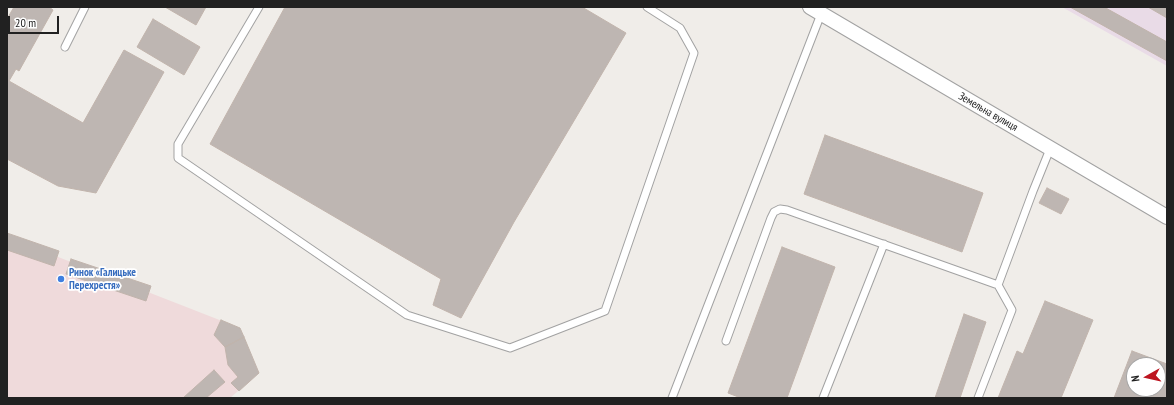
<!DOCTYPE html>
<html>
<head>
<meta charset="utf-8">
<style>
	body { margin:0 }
	#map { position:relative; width:1174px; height:405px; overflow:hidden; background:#f0ede9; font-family:"PT Sans Narrow",sans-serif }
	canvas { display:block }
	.frame { position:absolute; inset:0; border:8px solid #212121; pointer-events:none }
	.north { position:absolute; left:1126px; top:357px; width:40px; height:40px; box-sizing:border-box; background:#fff; border:1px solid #a6a6a6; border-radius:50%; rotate:262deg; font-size:11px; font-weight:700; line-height:16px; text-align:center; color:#212121 }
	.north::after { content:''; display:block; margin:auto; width:14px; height:18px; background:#bd1521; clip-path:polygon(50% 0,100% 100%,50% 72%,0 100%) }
	.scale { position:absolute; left:8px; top:16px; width:51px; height:18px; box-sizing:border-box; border:2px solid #212121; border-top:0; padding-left:5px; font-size:12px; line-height:14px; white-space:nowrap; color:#212121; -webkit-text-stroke:3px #fff; paint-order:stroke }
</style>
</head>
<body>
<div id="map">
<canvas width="1174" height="405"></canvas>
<div class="frame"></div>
<div class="north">N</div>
<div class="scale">20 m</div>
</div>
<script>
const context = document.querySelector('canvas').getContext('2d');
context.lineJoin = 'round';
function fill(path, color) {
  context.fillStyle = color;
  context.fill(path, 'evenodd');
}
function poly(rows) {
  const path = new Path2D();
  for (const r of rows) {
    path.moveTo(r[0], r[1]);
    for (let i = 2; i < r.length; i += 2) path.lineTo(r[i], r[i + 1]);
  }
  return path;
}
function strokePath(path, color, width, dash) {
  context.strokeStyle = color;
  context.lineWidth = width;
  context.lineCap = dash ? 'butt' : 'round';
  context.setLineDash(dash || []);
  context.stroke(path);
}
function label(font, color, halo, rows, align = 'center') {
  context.font = font + ' "PT Sans Narrow",sans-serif';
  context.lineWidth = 3.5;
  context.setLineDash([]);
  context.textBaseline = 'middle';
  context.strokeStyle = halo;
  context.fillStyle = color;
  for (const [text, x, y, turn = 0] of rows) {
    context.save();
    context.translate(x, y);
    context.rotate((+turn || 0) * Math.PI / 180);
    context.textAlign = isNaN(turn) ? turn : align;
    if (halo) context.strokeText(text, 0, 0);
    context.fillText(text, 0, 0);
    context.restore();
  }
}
const commercial = poly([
	[7,237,240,328,259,373,230,398,7,398]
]);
const industrial = poly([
	[1062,7,1167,7,1167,66]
]);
const building = poly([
	[14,7,49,7,53,10,19,71,16,69,9,81,83,123,124,50,164,72,96,193,58,186,7,159,7,19,14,7],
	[165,7,206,7,196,25,165,7],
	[285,7,582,7,626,33,514,222,461,318,433,305,441,279,210,144,285,7],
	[1070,7,1104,7,1167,42,1167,61,1070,7],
	[1148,7,1167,7,1167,18,1148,7],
	[153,19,200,47,184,75,137,47,153,19],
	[825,135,983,193,962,252,804,194,825,135],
	[1047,188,1069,199,1061,214,1039,203,1047,188],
	[7,233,59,251,54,266,7,250,7,233],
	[782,247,835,267,787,398,741,398,728,393,782,247],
	[71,259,151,286,146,301,66,274,71,259],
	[1045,301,1093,320,1061,398,998,398,1017,351,1023,354,1045,301],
	[964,314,986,322,960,398,935,398,964,314],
	[221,320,240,328,244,337,225,347,214,335,221,320],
	[244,337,259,373,239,391,231,383,238,377,228,365,225,347,244,337],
	[1132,351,1167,364,1167,398,1114,398,1132,351],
	[1134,365,1158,365,1158,389,1134,389,1134,365],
	[214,370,225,382,206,398,183,398,214,370]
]);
const service = poly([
	[259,7,178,144,178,158,407,315,510,348,605,311,694,53,680,28,647,7],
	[65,47,85,7],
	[726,341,771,218,774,212,780,209,787,210,998,285,1033,191,1050,149],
	[672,398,821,14],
	[823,398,884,244],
	[978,398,1012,310,998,285]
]);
const minor = poly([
	[810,7,1167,217]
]);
const markers = [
	[61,279,4,"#3f7fe0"]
];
const streetNames = [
	["Земельна вулиця",988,112,30]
];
const shopNames = [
	["Ринок «Галицьке",69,273],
	["Перехрестя»",69,286]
];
fill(commercial, '#efdadb');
fill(industrial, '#e9dbe7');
fill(building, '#beb6b2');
strokePath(building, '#c1b4ac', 1);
strokePath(service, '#a2a2a2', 9);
strokePath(minor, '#a2a2a2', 16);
strokePath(service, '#fff', 7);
strokePath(minor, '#fff', 14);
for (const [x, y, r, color] of markers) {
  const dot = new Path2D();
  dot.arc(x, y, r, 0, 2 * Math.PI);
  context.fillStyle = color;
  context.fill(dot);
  strokePath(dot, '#fff', 1.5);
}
label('11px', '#212121', '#fff', streetNames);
label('bold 11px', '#366cbe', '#fff', shopNames, 'left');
</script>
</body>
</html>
